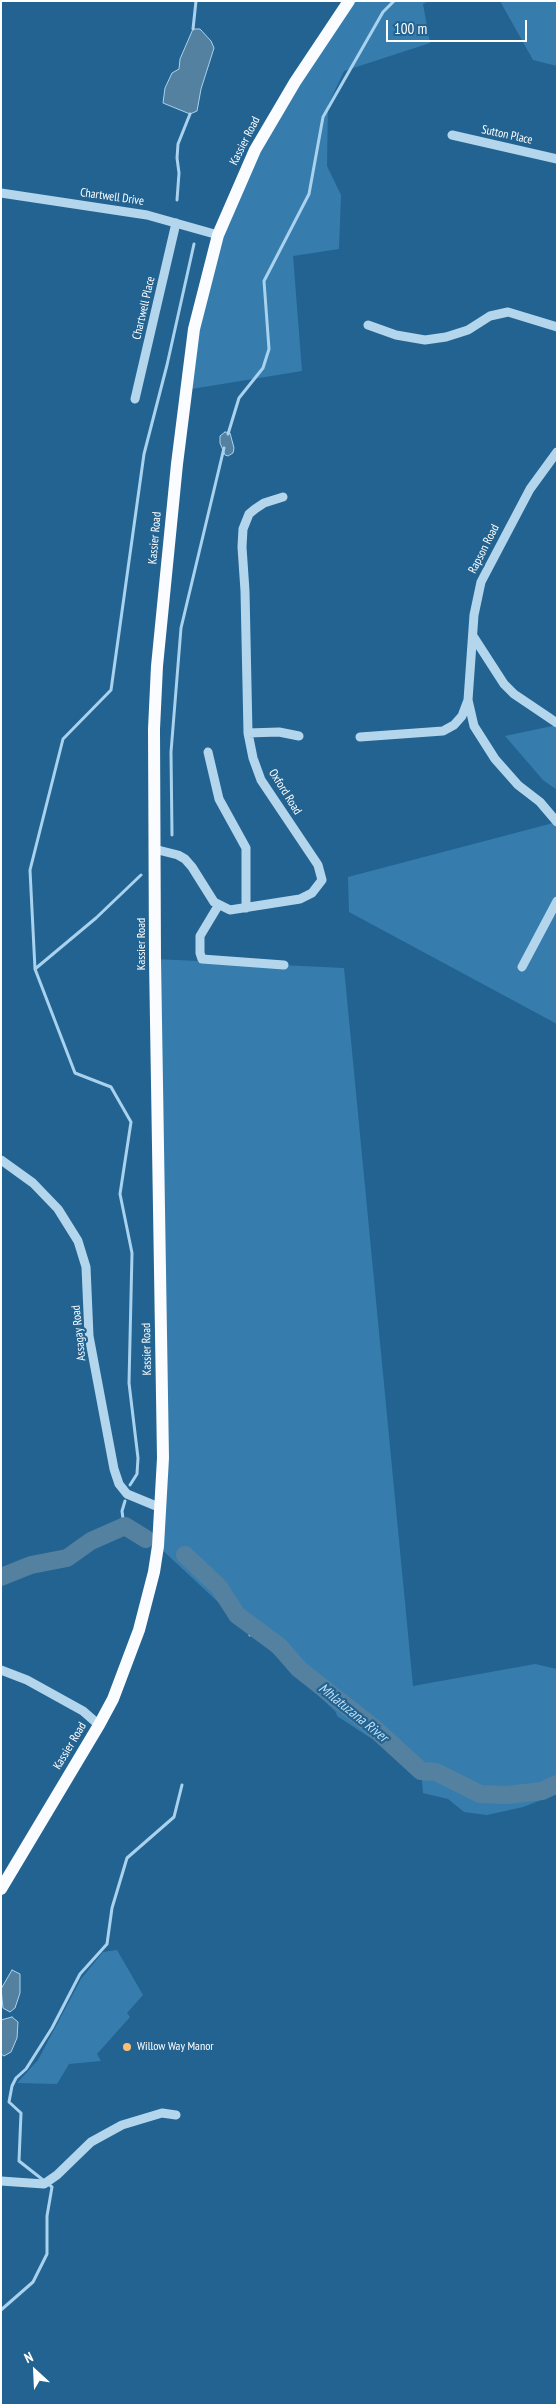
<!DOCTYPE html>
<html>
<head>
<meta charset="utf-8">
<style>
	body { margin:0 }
	#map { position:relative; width:558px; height:2406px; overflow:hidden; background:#236391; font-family:"PT Sans Narrow",sans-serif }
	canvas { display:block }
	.frame { position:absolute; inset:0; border:2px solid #fff; pointer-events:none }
	.north { position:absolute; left:10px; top:2346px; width:50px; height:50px; -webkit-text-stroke:4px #236391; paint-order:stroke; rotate:335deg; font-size:14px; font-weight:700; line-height:20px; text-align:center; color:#fff }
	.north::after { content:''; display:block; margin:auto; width:18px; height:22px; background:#fff; clip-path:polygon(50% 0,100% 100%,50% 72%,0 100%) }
	.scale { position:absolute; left:386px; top:20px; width:141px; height:22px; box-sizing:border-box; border:2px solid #fff; border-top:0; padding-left:6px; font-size:15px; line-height:18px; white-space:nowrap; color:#fff; -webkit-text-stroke:4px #236391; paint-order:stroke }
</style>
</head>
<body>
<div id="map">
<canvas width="558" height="2406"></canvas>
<div class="frame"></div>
<div class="north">N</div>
<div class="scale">100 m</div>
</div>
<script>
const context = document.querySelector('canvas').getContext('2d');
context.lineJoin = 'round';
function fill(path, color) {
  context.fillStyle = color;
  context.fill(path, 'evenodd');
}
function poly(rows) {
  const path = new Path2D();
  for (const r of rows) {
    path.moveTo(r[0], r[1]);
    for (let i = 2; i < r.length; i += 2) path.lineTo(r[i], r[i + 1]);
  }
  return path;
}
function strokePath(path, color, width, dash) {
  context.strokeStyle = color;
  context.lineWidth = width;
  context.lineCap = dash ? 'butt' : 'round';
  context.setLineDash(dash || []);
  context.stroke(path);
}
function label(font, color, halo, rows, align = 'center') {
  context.font = font + ' "PT Sans Narrow",sans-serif';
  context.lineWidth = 4.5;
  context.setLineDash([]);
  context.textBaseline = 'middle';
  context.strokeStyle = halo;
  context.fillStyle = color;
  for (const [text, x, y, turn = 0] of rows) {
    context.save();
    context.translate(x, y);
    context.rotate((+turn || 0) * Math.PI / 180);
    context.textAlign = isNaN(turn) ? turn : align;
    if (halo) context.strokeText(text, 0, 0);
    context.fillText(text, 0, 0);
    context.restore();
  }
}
const green = poly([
	[349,1,429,1,423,4,430,43,344,71,328,105,327,166,341,195,339,249,293,256,302,371,185,390,231,202],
	[500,1,557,1,557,66,533,60],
	[557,725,557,790,543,780,505,736],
	[557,822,557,1024,349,912,348,877],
	[155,959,344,968,413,1686,535,1664,557,1669,557,1794,523,1807,487,1815,464,1812,448,1799,423,1793,421,1771,337,1716,336,1712,158,1546],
	[117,1950,143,1995,127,2013,130,2017,97,2054,101,2061,69,2064,57,2084,17,2083,38,2060,81,1979,103,1952]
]);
const water = poly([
	[193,29,200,29,211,41,214,48,201,89,197,111,190,114,163,103,165,88,172,73,179,69,180,59,193,29],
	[225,432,230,433,234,448,233,453,228,456,225,455,220,443,220,436,225,432],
	[12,1970,20,1974,20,1993,15,2008,10,2012,3,2008,1,1989,12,1970],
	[12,2017,18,2022,17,2038,11,2052,4,2056,1,2054,1,2020,12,2017]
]);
const stream = poly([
	[193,29,196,1],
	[177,200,179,173,177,158,178,144,190,114],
	[228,434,239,398,263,368,269,349,264,281,309,194,323,117,383,12,394,1],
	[172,835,171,752,181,628,224,448],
	[35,969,96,918,141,875],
	[130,1485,137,1474,138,1458,129,1383,132,1253,120,1194,131,1122,111,1087,75,1073,35,969,30,870,63,739,111,690,144,454,167,365,194,244],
	[124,1527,122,1511,125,1501],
	[250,1635,255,1627],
	[1,2310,33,2282,47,2254,47,2216,52,2187,19,2161,21,2113,9,2102,12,2086,16,2078,26,2069,52,2028,80,1974,107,1944,112,1908,127,1858,174,1817,182,1785]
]);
const river = poly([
	[185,1555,219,1587,237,1615,279,1646,299,1669,374,1728,421,1771,436,1772,480,1794,507,1795,542,1791,557,1784],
	[1,1577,31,1565,67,1558,91,1541,125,1526,146,1539]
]);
const minor = poly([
	[452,135,557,159],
	[1,193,147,215,218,235],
	[368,325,396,335,425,340,446,337,468,330,490,316,508,312,557,327],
	[135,399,176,223],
	[557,452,530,489,481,582,474,615,468,700,474,726,495,759,518,785,540,802,557,822],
	[473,636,504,684,514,694,557,723],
	[248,733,279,732,299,736],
	[360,737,443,731,454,725,462,716,468,700],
	[208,752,219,799,246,848,246,908],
	[154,849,178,855,185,859,192,867,214,902,230,910,300,899,312,893,322,880,318,865,261,780,253,758,248,733,245,591,242,547,243,529,249,514,255,509,264,503,283,497],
	[218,906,200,936,200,953,202,959,284,965],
	[522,967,557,901],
	[1,1160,33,1183,58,1209,78,1241,86,1267,89,1336,114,1469,119,1484,127,1494,161,1508],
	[1,1670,27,1680,83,1711,99,1725],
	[1,2181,44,2184,57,2175,91,2142,122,2125,162,2113,176,2115]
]);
const major = poly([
	[1,1889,99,1725,113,1699,139,1630,154,1572,158,1546,163,1458,155,959,154,729,157,666,177,464,194,329,218,235,255,150,295,82,349,1]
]);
const markers = [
	[127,2047,5,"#f8c077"]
];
const streetNames = [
	["Sutton Place",507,135,12],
	["Kassier Road",245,141,-63],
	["Chartwell Drive",112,197,8],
	["Chartwell Place",144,308,-77],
	["Kassier Road",155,538,-85],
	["Rapson Road",484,549,-63],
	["Oxford Road",285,792,58],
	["Kassier Road",142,944,-90],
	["Assagay Road",79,1333,-96],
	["Kassier Road",147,1349,-91],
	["Kassier Road",70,1746,-59]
];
const poiNames = [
	["Willow Way Manor",137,2047]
];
const waterNames = [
	["Mhlatuzana River",353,1713,39]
];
fill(green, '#367dae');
fill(water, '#5581a0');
strokePath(water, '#a8d2ee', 1);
strokePath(stream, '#a8d2ee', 3);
strokePath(river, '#5581a0', 18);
strokePath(minor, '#b4d6ed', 9);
strokePath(major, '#fafcff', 12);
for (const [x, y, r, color] of markers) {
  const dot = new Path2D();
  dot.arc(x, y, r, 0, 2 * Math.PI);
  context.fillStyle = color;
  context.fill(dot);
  strokePath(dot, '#236391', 2);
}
label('12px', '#fff', '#236391', streetNames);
label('12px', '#fff', '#236391', poiNames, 'left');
label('italic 14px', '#c0dff3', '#236391', waterNames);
</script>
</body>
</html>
